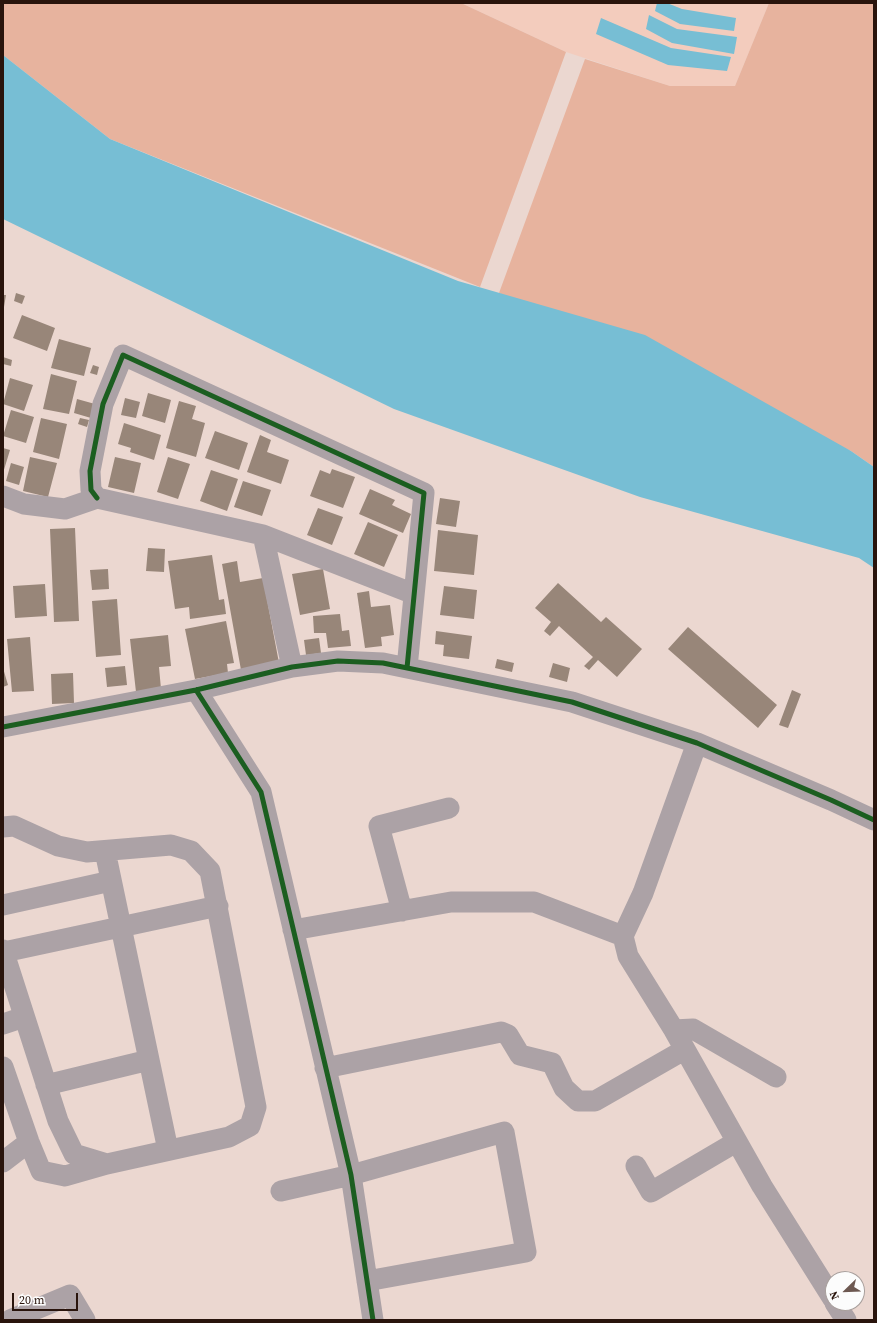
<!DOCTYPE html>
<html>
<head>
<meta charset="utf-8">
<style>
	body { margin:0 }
	#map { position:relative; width:877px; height:1323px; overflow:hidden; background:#ebd7d0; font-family:"Source Serif 4",serif }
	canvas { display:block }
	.frame { position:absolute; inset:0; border:4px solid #29140c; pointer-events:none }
	.north { position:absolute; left:825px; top:1271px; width:40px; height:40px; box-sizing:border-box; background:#fcfcfc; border:1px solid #a89f9c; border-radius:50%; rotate:247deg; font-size:11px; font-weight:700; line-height:16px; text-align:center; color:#29140c }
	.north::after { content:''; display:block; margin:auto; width:14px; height:18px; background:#6d5851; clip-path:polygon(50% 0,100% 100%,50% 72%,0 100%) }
	.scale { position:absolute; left:12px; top:1293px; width:66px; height:18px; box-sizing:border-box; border:2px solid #29140c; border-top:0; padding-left:5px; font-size:12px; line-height:14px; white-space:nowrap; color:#29140c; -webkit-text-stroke:3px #fcfcfc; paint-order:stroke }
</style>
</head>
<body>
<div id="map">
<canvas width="877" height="1323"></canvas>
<div class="frame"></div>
<div class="north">N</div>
<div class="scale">20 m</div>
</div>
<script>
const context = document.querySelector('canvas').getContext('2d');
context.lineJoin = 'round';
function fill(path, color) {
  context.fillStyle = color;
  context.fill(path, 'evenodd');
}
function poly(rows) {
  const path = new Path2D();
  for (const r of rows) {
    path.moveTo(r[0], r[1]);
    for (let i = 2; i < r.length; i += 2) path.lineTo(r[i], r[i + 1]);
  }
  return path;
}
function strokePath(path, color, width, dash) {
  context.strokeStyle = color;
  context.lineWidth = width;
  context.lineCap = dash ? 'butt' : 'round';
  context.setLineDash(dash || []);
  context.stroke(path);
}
const built = poly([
	[461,3,769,3,735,86,670,86,566,52]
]);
const green = poly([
	[3,3,461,3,566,52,480,287,110,139,3,55],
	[769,3,874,3,874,467,851,451,499,293,585,59,670,86,735,86]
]);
const water = poly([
	[657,3,667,3,682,9,736,18,734,31,680,24,655,11],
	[649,15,677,29,737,37,734,54,672,43,646,29],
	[601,18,671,48,731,57,727,71,668,65,596,34],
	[3,55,110,139,458,281,645,335,851,451,874,467,874,568,859,558,640,497,394,409,3,219]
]);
const building = poly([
	[16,293,25,296,22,304,14,301],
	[3,295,6,295,4,307,3,307],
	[22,315,55,328,47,351,13,338],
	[59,339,91,348,84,376,51,368],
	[3,357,12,360,11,366,3,364],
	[93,365,99,367,97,375,90,373],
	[51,374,77,381,69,414,43,409],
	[10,378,33,385,24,411,3,404],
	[148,393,171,400,165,423,142,416],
	[125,398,140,402,136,418,121,415],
	[77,399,95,404,91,418,74,413],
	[179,401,196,406,192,419,205,423,196,457,166,448],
	[11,410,34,417,26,443,3,436],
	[41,418,67,424,59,459,33,452],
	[80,418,89,420,87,427,78,424],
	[124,423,161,435,154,460,130,452,131,448,118,444],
	[215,431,248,443,239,470,205,458],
	[260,435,271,440,267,452,289,460,281,484,247,472],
	[3,448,10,450,3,473],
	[30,457,57,463,48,497,23,491],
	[115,457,141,463,134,493,108,487],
	[168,457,190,464,178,499,157,492],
	[11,463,24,467,19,485,6,481],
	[332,469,355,477,343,508,310,496,320,470,330,474],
	[211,470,238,479,227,511,200,501],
	[243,481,271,490,262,516,234,507],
	[370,489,395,500,392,505,411,514,403,533,359,514],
	[440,498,460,501,456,527,436,524],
	[318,508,343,517,332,545,307,535],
	[368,522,398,535,384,567,354,554],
	[75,528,79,621,54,622,50,529],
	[438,530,478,535,474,575,434,571],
	[148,548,165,549,164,572,146,571],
	[212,555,219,600,224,599,226,614,190,619,189,607,175,609,168,561],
	[237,561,240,582,263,578,279,663,241,670,222,564],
	[108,569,109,589,92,590,90,570],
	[323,569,330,609,300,615,292,574],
	[558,583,601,622,606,617,642,649,617,677,598,660,589,670,584,666,593,657,559,626,550,636,544,631,551,622,535,608],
	[45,584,47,616,15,618,13,586],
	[444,586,477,590,474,619,440,615],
	[369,591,371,607,390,605,394,635,381,637,382,646,365,648,357,593],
	[117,599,121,655,96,657,92,601],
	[340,614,342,631,349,630,351,646,328,648,326,633,314,633,313,616],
	[226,621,234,663,227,664,228,673,195,679,185,629],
	[688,627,777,705,758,728,668,649],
	[436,631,472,636,469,659,443,656,444,645,435,644],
	[168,635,171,666,159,667,161,689,136,692,130,639],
	[30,637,34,691,12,692,7,639],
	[319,638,321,653,306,655,304,640],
	[497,659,514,663,512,672,495,668],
	[553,663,570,668,567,682,549,677],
	[125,666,127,685,107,687,105,668],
	[3,668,8,685,3,687],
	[73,673,74,703,52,704,51,674],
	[792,690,801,694,788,728,779,725]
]);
const minor = poly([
	[3,496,24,504,65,509,97,498,263,535,292,667],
	[97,498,91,490,90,471,103,404,123,355,424,493,407,668],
	[263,535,414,594],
	[196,690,261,792,351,1175,373,1320],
	[3,727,196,690,292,667,338,661,383,663,572,702,697,743,831,800,874,820],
	[697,743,643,893,623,936,628,956,674,1030,762,1186,833,1299],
	[3,827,14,826,58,846,87,852,171,845,191,851,210,871,256,1107,250,1126,229,1137,107,1164,74,1154,58,1121,3,950],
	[105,851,168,1150],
	[3,905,111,881],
	[402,911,379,826,449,808],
	[293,930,451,902,534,902,623,936],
	[4,952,218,906],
	[3,1024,24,1017],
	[674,1030,693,1029,776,1077],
	[3,1067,29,1142,41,1171,65,1176,107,1164],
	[325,1068,501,1032,508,1035,520,1055,552,1063,564,1088,578,1101,595,1101,684,1050],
	[46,1085,149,1060],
	[3,1162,29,1142],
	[636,1166,651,1192,736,1142],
	[281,1191,351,1175,504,1132,526,1252,367,1281],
	[835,1303,846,1320],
	[10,1320,70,1295,85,1320]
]);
const cycleway = poly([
	[97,498,91,490,90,471,103,404,123,355,424,493,407,668],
	[196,690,261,792,351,1175,373,1320],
	[3,727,196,690,292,667,338,661,383,663,572,702,697,743,831,800,874,820]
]);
fill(built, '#f3ccbd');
fill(green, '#e7b39e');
fill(water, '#77bed4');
fill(building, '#988679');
strokePath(minor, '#aca2a6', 21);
strokePath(cycleway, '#1b5e20', 5);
</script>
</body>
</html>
